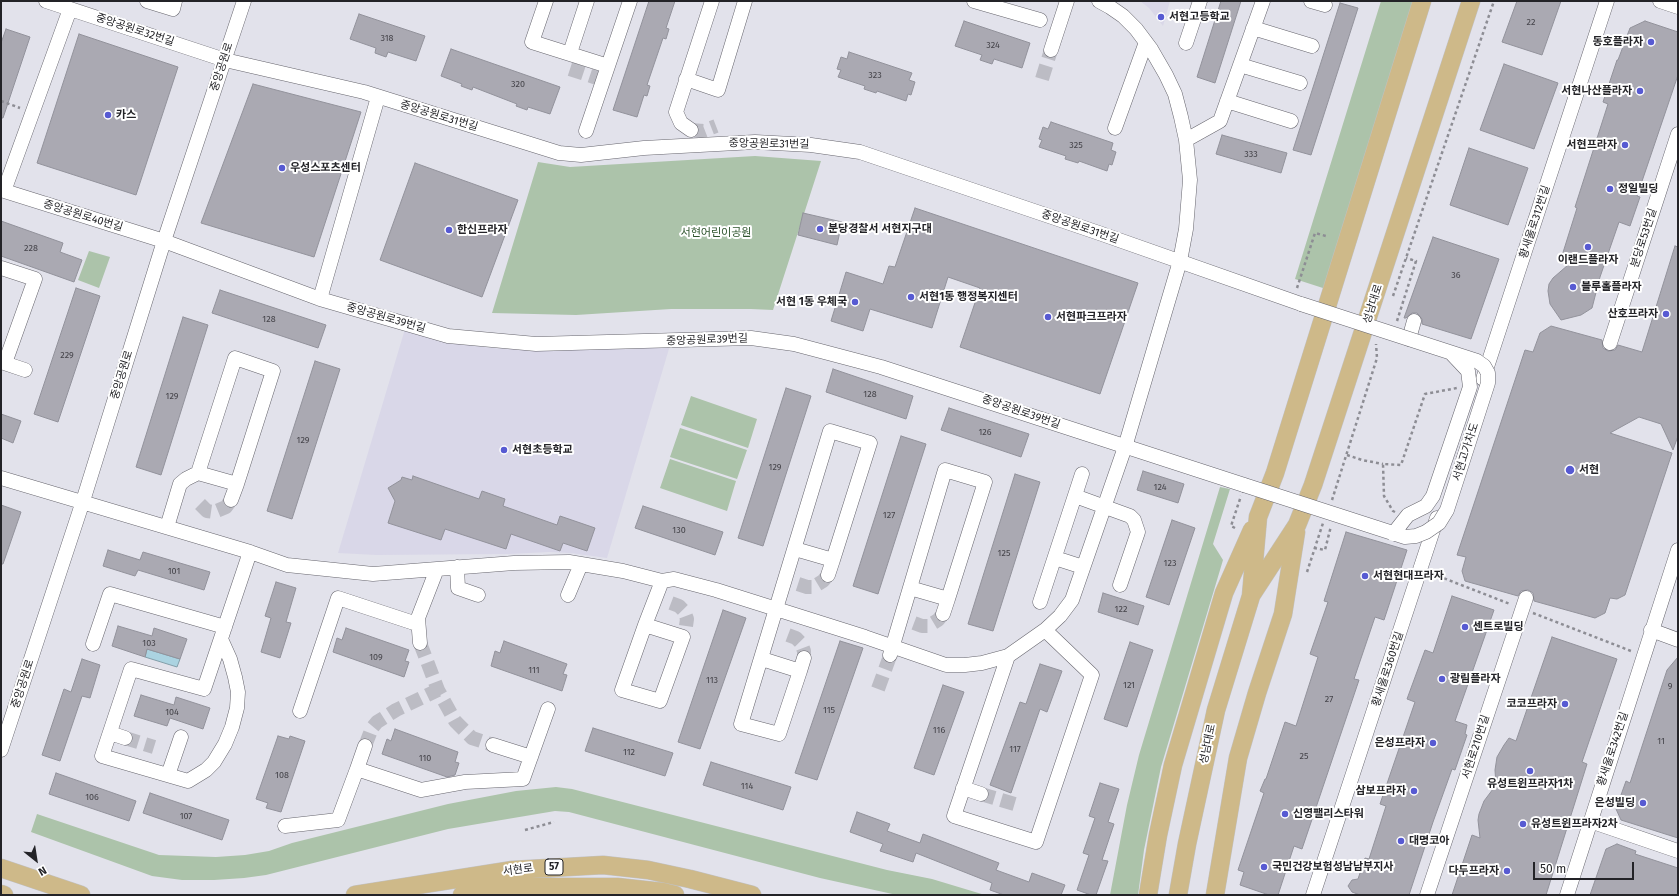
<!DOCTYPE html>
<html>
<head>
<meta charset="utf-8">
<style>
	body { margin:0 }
	#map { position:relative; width:1679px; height:896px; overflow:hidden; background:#e2e2eb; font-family:"Fira Sans",sans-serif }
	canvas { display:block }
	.frame { position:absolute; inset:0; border:2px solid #232327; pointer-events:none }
	.north { position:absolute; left:16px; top:840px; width:40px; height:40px; -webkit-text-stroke:3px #fff; paint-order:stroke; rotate:150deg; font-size:11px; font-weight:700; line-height:16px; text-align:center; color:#232327 }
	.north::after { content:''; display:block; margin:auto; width:14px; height:18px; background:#232327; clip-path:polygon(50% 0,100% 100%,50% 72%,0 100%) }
	.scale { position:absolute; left:1533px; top:862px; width:101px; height:18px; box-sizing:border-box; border:2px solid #232327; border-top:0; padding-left:5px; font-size:12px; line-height:14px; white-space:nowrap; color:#232327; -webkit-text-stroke:3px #fff; paint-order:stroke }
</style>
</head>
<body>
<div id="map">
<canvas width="1679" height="896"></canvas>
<div class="frame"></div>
<div class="north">N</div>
<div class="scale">50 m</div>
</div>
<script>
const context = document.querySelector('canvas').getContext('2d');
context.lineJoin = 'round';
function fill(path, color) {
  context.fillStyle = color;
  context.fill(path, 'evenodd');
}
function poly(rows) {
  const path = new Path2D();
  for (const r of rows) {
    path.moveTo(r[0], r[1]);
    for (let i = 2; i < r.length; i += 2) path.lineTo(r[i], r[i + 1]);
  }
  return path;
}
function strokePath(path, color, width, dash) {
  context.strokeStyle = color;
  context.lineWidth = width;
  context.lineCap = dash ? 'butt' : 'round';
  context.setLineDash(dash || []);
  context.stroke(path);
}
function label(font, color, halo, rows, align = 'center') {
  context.font = font + ' "Fira Sans","Noto Sans KR",sans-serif';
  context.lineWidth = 4;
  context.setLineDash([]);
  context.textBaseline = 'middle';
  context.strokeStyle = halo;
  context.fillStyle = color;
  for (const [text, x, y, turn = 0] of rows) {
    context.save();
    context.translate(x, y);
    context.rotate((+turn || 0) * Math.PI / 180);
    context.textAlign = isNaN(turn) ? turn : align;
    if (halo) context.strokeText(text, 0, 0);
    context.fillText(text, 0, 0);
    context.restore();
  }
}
const built = poly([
	[1140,1,1170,1,1163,26,1149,8],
	[405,329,463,344,491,348,511,349,671,342,607,558,570,553,549,552,508,554,376,555,338,553]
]);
const green = poly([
	[1381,1,1415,1,1326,289,1295,279],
	[755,156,821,161,773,310,751,309,671,309,576,315,492,313,538,162,570,167],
	[89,251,110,257,99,288,78,280],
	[691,396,757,419,748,448,681,425],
	[680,428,747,450,737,479,670,457],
	[670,459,736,481,727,511,660,488],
	[1220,487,1230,489,1213,544,1223,560,1161,767,1144,850,1138,895,1110,895,1127,805,1139,755],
	[556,787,572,789,887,870,932,879,985,895,897,895,820,878,569,812,555,811,448,829,266,875,244,878,214,880,182,880,152,876,31,832,37,814,159,855,216,857,245,855,269,851,292,843,448,804,516,791]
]);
const water = poly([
	[147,649,180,659,177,667,145,657,147,649]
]);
const building = poly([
	[649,1,675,1,666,28,669,29,666,39,663,38,647,85,650,86,647,96,644,95,637,117,613,110,649,1],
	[1221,1,1241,1,1215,83,1197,77,1221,1],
	[1517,1,1561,1,1542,55,1502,42,1517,1],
	[1340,3,1358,8,1311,155,1293,150,1340,3],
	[359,14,425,36,416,61,388,52,386,57,375,53,376,48,350,39,359,14],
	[964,21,1030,43,1022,68,994,59,992,64,980,60,982,55,955,46,964,21],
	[1645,21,1678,32,1678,75,1637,196,1640,197,1630,226,1619,222,1600,277,1592,308,1581,315,1561,320,1550,304,1548,291,1549,284,1553,278,1568,265,1560,262,1577,208,1575,207,1608,104,1603,102,1617,60,1618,60,1630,28,1645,21],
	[6,29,30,37,3,118,1,118,1,43,6,29],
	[79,34,178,67,136,195,37,163,79,34],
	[451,49,560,87,550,114,528,107,527,110,516,106,517,104,473,87,472,90,461,86,462,84,441,76,451,49],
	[849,52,912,73,909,80,915,82,911,95,908,94,906,101,877,91,876,93,864,89,865,86,838,77,841,70,837,69,841,57,847,59,849,52],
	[1504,64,1558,83,1534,149,1480,130,1504,64],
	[253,84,361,112,314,257,201,223,253,84],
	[1051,122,1113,143,1111,150,1116,152,1112,165,1109,164,1107,171,1079,161,1078,163,1065,159,1066,156,1039,147,1042,140,1039,139,1043,127,1048,129,1051,122],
	[1222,135,1287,153,1281,173,1216,154,1222,135],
	[1469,148,1528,168,1508,225,1450,205,1469,148],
	[415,163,518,200,482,297,380,260,415,163],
	[915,208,1138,283,1100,394,960,347,980,288,948,277,932,328,870,309,863,331,831,321,846,272,883,284,889,266,895,267,915,208],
	[803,213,842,222,837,245,798,235,803,213],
	[1,221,63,243,60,252,82,260,74,282,1,256,1,221],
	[1433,237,1499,259,1471,339,1422,324,1422,319,1417,313,1412,313,1406,318,1404,318,1433,237],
	[1675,246,1678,247,1678,436,1673,450,1661,424,1639,417,1610,433,1672,453,1625,595,1617,599,1610,598,1605,613,1595,618,1534,601,1533,593,1528,590,1521,591,1518,596,1465,581,1462,571,1466,557,1457,555,1525,350,1533,352,1540,333,1551,326,1602,340,1603,348,1608,351,1615,350,1618,345,1642,352,1675,246],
	[76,288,100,296,58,422,34,414,76,288],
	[220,290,326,325,318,348,212,313,220,290],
	[183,317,208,325,161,475,136,467,183,317],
	[315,361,340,369,292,519,267,511,315,361],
	[833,369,913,396,906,419,826,392,833,369],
	[786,388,811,396,763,546,738,538,786,388],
	[949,408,1029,434,1021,457,941,430,949,408],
	[1,414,21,421,13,443,1,438,1,414],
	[901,436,926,444,878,594,853,586,901,436],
	[1143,471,1184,484,1178,503,1137,490,1143,471],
	[1015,474,1040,482,993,631,968,624,1015,474],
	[413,476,479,499,482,491,505,499,503,506,557,525,560,516,595,528,587,551,563,543,560,551,511,534,506,549,445,529,441,540,388,523,395,501,388,488,401,480,402,477,412,480,413,476],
	[1,505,21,512,3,564,1,564,1,505],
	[643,506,723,532,715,555,635,528,643,506],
	[1172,520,1195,528,1169,605,1146,597,1172,520],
	[1346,532,1407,550,1384,620,1375,617,1354,679,1359,680,1302,849,1294,846,1278,895,1269,895,1240,885,1244,872,1238,870,1264,793,1260,791,1265,779,1266,779,1285,722,1296,726,1318,657,1310,654,1328,602,1324,601,1346,532],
	[108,550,140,560,143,552,210,572,204,590,138,570,135,576,103,566,108,550],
	[276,582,296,588,286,622,291,623,280,658,261,652,271,618,265,616,276,582],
	[1103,593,1144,606,1138,625,1098,612,1103,593],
	[1452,596,1494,610,1455,721,1467,725,1465,734,1467,735,1455,770,1452,769,1433,822,1409,895,1360,895,1352,892,1348,886,1352,880,1358,879,1365,858,1369,859,1386,806,1380,804,1415,702,1407,699,1425,650,1433,653,1452,596],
	[723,610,746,618,700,749,678,742,723,610],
	[118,626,152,636,154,628,187,639,180,659,147,649,145,657,112,646,118,626],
	[346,628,409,650,405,661,409,662,404,677,333,652,337,638,342,640,346,628],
	[1552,637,1617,659,1582,762,1587,764,1546,895,1452,895,1472,835,1480,838,1478,820,1479,814,1484,801,1496,785,1495,770,1497,757,1504,745,1509,738,1516,741,1552,637],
	[504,641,567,664,563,674,567,675,562,691,491,666,495,651,500,653,504,641],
	[840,641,863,648,817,780,795,773,840,641],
	[1130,642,1153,650,1127,727,1104,719,1130,642],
	[1678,657,1678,838,1621,820,1616,809,1626,781,1630,783,1667,670,1678,657],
	[82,659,100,665,90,698,82,696,60,761,42,755,64,689,71,692,82,659],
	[1040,664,1062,671,1047,712,1040,709,1011,793,990,785,1020,702,1026,704,1040,664],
	[943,685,964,692,934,775,914,768,943,685],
	[141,695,174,705,176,697,210,708,203,729,170,718,167,726,134,716,141,695],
	[593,728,673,753,665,776,585,751,593,728],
	[395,729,458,752,455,762,459,763,455,775,447,777,382,754,387,739,391,741,395,729],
	[278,736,289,739,290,736,305,741,281,812,266,808,268,803,256,799,278,736],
	[711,762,791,787,783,810,703,785,711,762],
	[56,773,136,801,129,821,49,794,56,773],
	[1100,783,1119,789,1108,822,1114,824,1102,860,1108,861,1096,895,1091,895,1077,890,1089,855,1083,853,1095,818,1089,816,1100,783],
	[150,793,229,820,222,840,143,813,150,793],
	[857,812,890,824,887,831,920,843,923,834,999,863,996,870,1029,882,1032,873,1065,885,1061,895,1004,895,990,890,992,883,916,853,913,862,880,851,883,844,850,832,857,812],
	[1617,844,1636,851,1635,854,1678,868,1678,895,1590,895,1606,849,1617,844]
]);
const minorTunnel = poly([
	[570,69,597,78],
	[1042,79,1051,50],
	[691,130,703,131,716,126],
	[200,504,207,511,214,512,226,507,231,500],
	[798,584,807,587,813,587,823,581,828,575],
	[671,603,679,606,684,611,687,619,686,626],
	[914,623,922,626,928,626,938,620,943,614],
	[788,635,796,638,801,643,804,651,804,658],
	[420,643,438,690,455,721,472,738,493,745],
	[878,689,890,656],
	[125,738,154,747],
	[365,746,372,728,377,722,396,710,438,690],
	[981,794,1018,805]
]);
const path = poly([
	[1,101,20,108],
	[1297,288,1315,233,1326,236],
	[1393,296,1494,1],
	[1397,321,1416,261,1406,258],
	[1347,455,1362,460,1383,464],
	[1332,500,1377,358,1376,344],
	[1395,512,1393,511,1384,496,1383,464,1401,465,1425,394,1457,388],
	[1235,528,1231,526,1241,496],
	[1314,548,1325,550,1331,526],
	[1307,572,1323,523],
	[1433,574,1510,604],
	[1533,613,1631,651],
	[525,830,554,822]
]);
const minor = poly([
	[46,1,225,60,364,92,559,153,581,155,644,148,755,142,811,145,860,152,1099,233,1301,304],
	[147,1,173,9,175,1],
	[546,1,532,42,608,66],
	[974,1,1040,20],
	[1311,1,1325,5],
	[1660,1,1678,7],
	[1253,28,1312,46],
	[1186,43,1200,1],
	[1051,50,1067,1],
	[570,53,587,1],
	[1240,65,1300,83],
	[686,79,718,90,745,1],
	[1227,101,1291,121],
	[1115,128,1146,42],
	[691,130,681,123,676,112,712,1],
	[586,131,630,1],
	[1186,140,1220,121,1263,1],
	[1,190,164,241,320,299,448,336,536,344,751,338,794,344,881,367,1244,485],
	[4,191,70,9],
	[1,268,35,279,5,363],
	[320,299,378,97],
	[1409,339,1414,321],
	[1610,343,1678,134],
	[1,362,25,370],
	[1483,379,1607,1],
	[1,478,250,552,287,565,373,574,514,563,569,562,623,571,662,581,674,579,716,590,865,637,946,665,965,665,982,663,1008,656,1045,630,1060,616,1072,600,1125,447,1180,261,1186,229,1190,180,1186,140,1181,117,1175,94,1166,75,1151,49,1136,29,1123,16,1110,7,1099,1],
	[1075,496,1130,516,1134,520,1138,532,1120,585],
	[231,500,237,484],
	[167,527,180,484,186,479,198,473,237,484,273,371,235,358,198,473],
	[1055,558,1083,567],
	[457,567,458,588,478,595],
	[828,575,833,560],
	[568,595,581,564],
	[1040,602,1082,474],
	[943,614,948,599],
	[645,625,683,637,660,701,622,690,645,625,662,581],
	[1651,630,1678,640],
	[221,639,230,659,235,677,238,692,237,708,232,727,225,744,214,762,206,770,188,781,102,756,131,669,204,689,250,552],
	[420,643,418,618,437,569],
	[93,644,110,594,225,627],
	[890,655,945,470,985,482,948,599,910,588],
	[1008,656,954,816,1036,842,1092,675,1045,630],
	[762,659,800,671,779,734,741,724,830,431,870,443,833,560,795,549],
	[800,671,804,658],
	[300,711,338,598,417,624],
	[110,733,125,738],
	[493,745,531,757],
	[1,750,83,501,164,241,244,1],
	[357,769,365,746],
	[168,775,181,737],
	[963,788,981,794],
	[1590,821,1678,851],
	[285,826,338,820,357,769,421,790,465,782,523,779,548,709],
	[1313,895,1437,518],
	[1427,895,1526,598],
	[1567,895,1678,550]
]);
const major = poly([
	[1252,594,1297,525,1313,485,1471,1],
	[1,868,81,895],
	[1,894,4,895],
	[355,895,513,870,603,865,648,870,690,879,752,895],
	[462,895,523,887,617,887,663,892,675,895],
	[1148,895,1158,835,1173,765,1224,593,1252,530],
	[1178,895,1187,844,1216,710,1251,596,1258,517,1275,473,1422,1],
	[1215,895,1238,758,1257,693,1283,614,1296,532]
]);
const minorBridge = poly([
	[1244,485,1405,537,1416,536,1426,532,1439,523,1447,510,1488,383,1488,373,1484,366,1477,361,1301,304],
	[1393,534,1408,515,1426,506,1433,496,1470,387,1468,371,1452,354]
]);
const markers = [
	[1161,17,4,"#575ad2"],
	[1651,42,4,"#575ad2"],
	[1640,91,4,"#575ad2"],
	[108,115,4,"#575ad2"],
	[1625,145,4,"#575ad2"],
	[282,168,4,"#575ad2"],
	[1610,189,4,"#575ad2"],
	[820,229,4,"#575ad2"],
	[449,230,4,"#575ad2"],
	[1588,247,4,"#575ad2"],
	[1573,287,4,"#575ad2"],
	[911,297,4,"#575ad2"],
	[855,302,4,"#575ad2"],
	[1666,314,4,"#575ad2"],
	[1048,317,4,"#575ad2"],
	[504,450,4,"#575ad2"],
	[1570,470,5,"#575ad2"],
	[1365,576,4,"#575ad2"],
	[1465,627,4,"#575ad2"],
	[1442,679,4,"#575ad2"],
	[1565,704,4,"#575ad2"],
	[1433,743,4,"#575ad2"],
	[1530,771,4,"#575ad2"],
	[1414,791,4,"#575ad2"],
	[1643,803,4,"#575ad2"],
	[1285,814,4,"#575ad2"],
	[1523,824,4,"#575ad2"],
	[1401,841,4,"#575ad2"],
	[1264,867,4,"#575ad2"],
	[1507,871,4,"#575ad2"]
];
const numberNames = [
	["22",1531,22],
	["318",387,38],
	["324",993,45],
	["323",875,75],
	["320",518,84],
	["325",1076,145],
	["333",1251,154],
	["228",31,248],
	["36",1456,275],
	["128",269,319],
	["229",67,355],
	["128",870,394],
	["129",172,396],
	["126",985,432],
	["129",303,440],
	["129",775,467],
	["124",1160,487],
	["127",889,515],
	["130",679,530],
	["125",1004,553],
	["123",1170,563],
	["101",174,571],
	["122",1121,609],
	["103",149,643],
	["109",376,657],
	["111",534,670],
	["113",712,680],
	["121",1129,685],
	["9",1670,686],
	["27",1329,699],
	["115",829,710],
	["104",172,712],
	["116",939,730],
	["11",1661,741],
	["117",1015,749],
	["112",629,752],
	["25",1304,756],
	["110",425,758],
	["108",282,775],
	["114",747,786],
	["106",92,797],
	["107",186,816]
];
const shields = [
	[554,867,18]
];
const shieldNames = [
	["57",554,867]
];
const poiNames = [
	["서현고등학교",1169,17],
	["동호플라자",1643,42,"right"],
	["서현나산플라자",1632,91,"right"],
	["카스",116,115],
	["서현프라자",1617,145,"right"],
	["우성스포츠센터",290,168],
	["정일빌딩",1618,189],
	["분당경찰서 서현지구대",828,229],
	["한신프라자",457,230],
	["이랜드플라자",1588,260,"center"],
	["블루홀플라자",1581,287],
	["서현1동 행정복지센터",919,297],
	["서현 1동 우체국",847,302,"right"],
	["산호프라자",1658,314,"right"],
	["서현파크프라자",1056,317],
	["서현초등학교",512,450],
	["서현",1579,470],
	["서현현대프라자",1373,576],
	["센트로빌딩",1473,627],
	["광림플라자",1450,679],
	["코코프라자",1557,704,"right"],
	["은성프라자",1425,743,"right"],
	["유성트윈프라자1차",1530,784,"center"],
	["삼보프라자",1406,791,"right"],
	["은성빌딩",1635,803,"right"],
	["신영팰리스타워",1293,814],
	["유성트윈프라자2차",1531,824],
	["대명코아",1409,841],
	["국민건강보험성남남부지사",1272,867],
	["다두프라자",1499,871,"right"]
];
const streetNames = [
	["중앙공원로32번길",135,30,18],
	["중앙공원로",222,67,-72],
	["중앙공원로31번길",439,116,17],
	["중앙공원로31번길",769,144,1],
	["중앙공원로40번길",83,216,17],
	["황새울로312번길",1535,222,-72],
	["중앙공원로31번길",1080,227,19],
	["분당로53번길",1644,238,-72],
	["성남대로",1373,304,-72],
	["중앙공원로39번길",386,318,16],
	["중앙공원로39번길",707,340,-2],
	["중앙공원로",122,375,-73],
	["중앙공원로39번길",1021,412,19],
	["서현고가차도",1466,452,-72],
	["황새울로360번길",1388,669,-72],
	["중앙공원로",23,684,-72],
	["성남대로",1208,744,-78],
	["서현로210번길",1476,747,-72],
	["황새울로342번길",1613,749,-72],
	["서현로",518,870,-7]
];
const parkNames = [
	["서현어린이공원",716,233]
];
fill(built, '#d9d7e8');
fill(green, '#acc3aa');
fill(water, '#abd3e1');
strokePath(water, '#829ea9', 1);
fill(building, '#aaa9b2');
strokePath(building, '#92929b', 1);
strokePath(minorTunnel, '#bcbcc4', 14, [14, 7]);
strokePath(minor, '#67666e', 15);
strokePath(major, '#c1c1c3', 19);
strokePath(path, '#8d8d94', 2.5, [3, 3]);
strokePath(minor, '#fff', 14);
strokePath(major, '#ceb989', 18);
strokePath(minorBridge, '#67666e', 15, []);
strokePath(minorBridge, '#fff', 14);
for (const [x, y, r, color] of markers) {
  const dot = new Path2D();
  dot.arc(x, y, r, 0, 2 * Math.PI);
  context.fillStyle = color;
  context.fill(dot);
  strokePath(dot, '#fff', 1.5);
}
label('9px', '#45444a', null, numberNames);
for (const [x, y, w] of shields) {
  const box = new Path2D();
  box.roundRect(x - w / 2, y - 8, w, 16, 3);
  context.fillStyle = '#fff';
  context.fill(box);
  strokePath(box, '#232327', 1);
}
label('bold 10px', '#232327', null, shieldNames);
label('bold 11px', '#232327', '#fff', poiNames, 'left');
label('11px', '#232327', '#fff', streetNames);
label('11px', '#2e542d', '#fff', parkNames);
</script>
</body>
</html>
